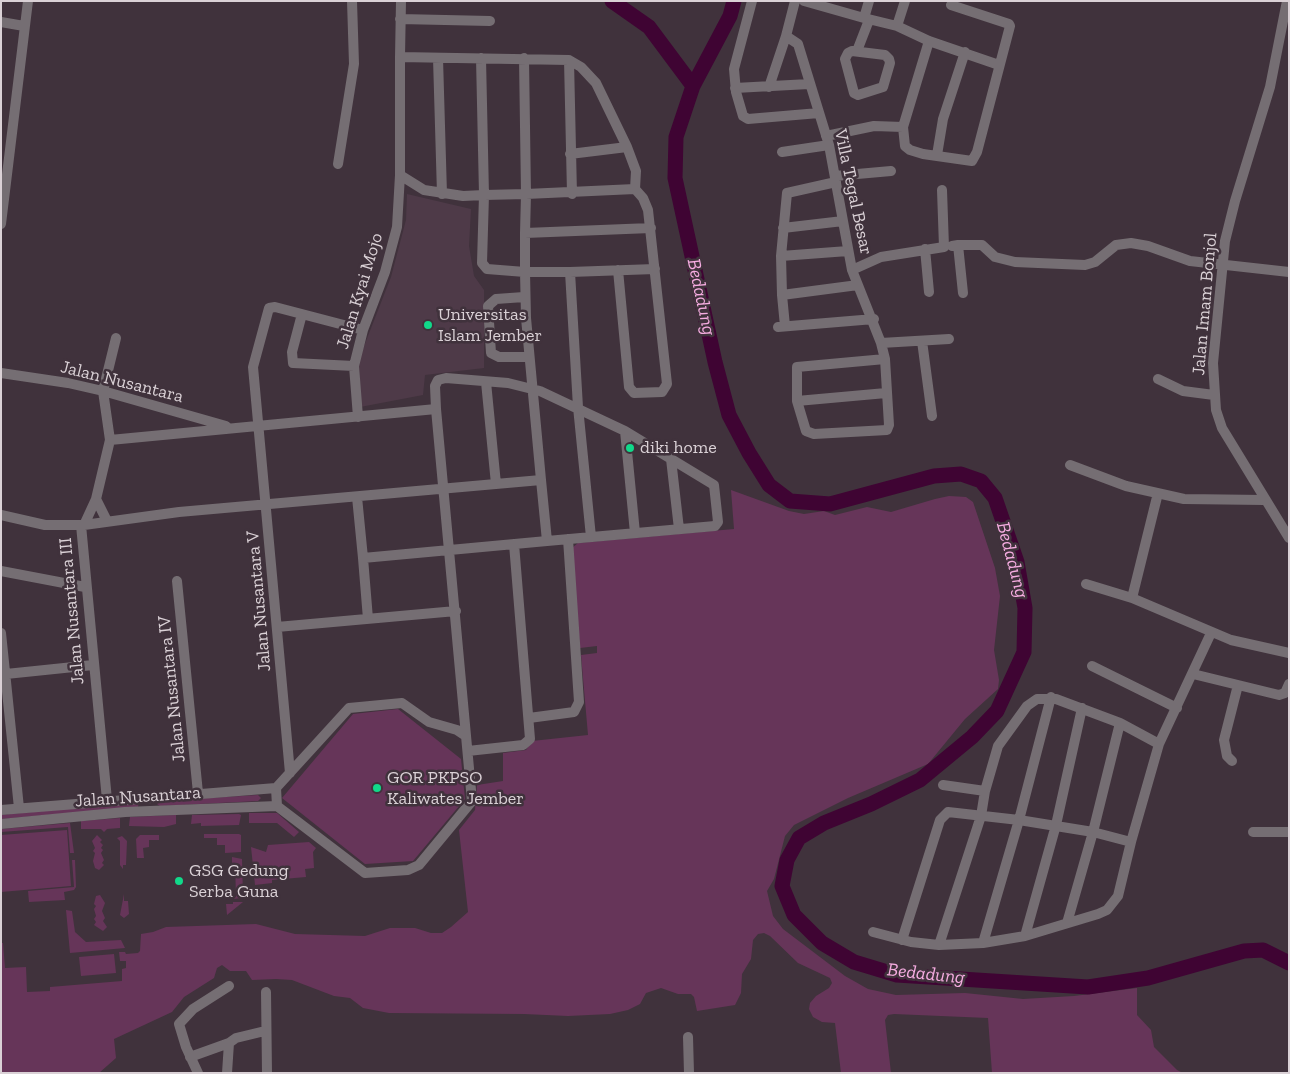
<!DOCTYPE html>
<html>
<head>
<meta charset="utf-8">
<style>
	body { margin:0 }
	#map { position:relative; width:1290px; height:1074px; overflow:hidden; background:#40323c; font-family:"Zilla Slab",serif }
	canvas { display:block }
	.frame { position:absolute; inset:0; border:2px solid #dad1d6; pointer-events:none }
</style>
</head>
<body>
<div id="map">
<canvas width="1290" height="1074"></canvas>
<div class="frame"></div>
</div>
<script>
const context = document.querySelector('canvas').getContext('2d');
context.lineJoin = 'round';
function fill(path, color) {
  context.fillStyle = color;
  context.fill(path, 'evenodd');
}
function poly(rows) {
  const path = new Path2D();
  for (const r of rows) {
    path.moveTo(r[0], r[1]);
    for (let i = 2; i < r.length; i += 2) path.lineTo(r[i], r[i + 1]);
  }
  return path;
}
function strokePath(path, color, width, dash) {
  context.strokeStyle = color;
  context.lineWidth = width;
  context.lineCap = dash ? 'butt' : 'round';
  context.setLineDash(dash || []);
  context.stroke(path);
}
function label(font, color, halo, rows, align = 'center') {
  context.font = font + ' "Zilla Slab",serif';
  context.lineWidth = 5;
  context.setLineDash([]);
  context.textBaseline = 'middle';
  context.strokeStyle = halo;
  context.fillStyle = color;
  for (const [text, x, y, turn = 0] of rows) {
    context.save();
    context.translate(x, y);
    context.rotate((+turn || 0) * Math.PI / 180);
    context.textAlign = isNaN(turn) ? turn : align;
    if (halo) context.strokeText(text, 0, 0);
    context.fillText(text, 0, 0);
    context.restore();
  }
}
const built = poly([
	[407,194,471,209,469,246,474,276,484,290,484,368,425,375,423,395,360,407,359,359,391,277,406,220]
]);
const green = poly([
	[731,490,789,511,804,514,824,511,835,515,867,507,891,512,935,499,949,496,966,497,973,502,995,568,1000,596,994,650,999,680,998,689,965,719,928,764,848,798,794,825,785,836,774,879,767,891,773,916,783,929,845,976,868,989,896,995,965,993,1023,999,1074,996,1137,988,1137,1015,1151,1030,1154,1047,1177,1070,1183,1073,992,1073,988,1018,894,1014,888,1015,885,1020,891,1073,841,1073,835,1023,822,1022,813,1017,809,1009,810,1003,816,996,829,988,832,983,830,978,798,963,770,936,764,933,758,934,753,940,751,959,742,974,741,993,735,1005,697,1011,694,997,691,994,678,994,661,988,646,993,640,1004,628,1010,610,1014,568,1016,524,1014,389,1013,363,1008,350,998,334,996,292,980,276,979,252,980,246,971,230,971,222,965,217,968,214,978,184,997,172,1012,114,1039,116,1058,99,1073,1,1073,1,943,3,943,5,968,26,967,27,992,50,991,50,987,122,981,122,969,126,968,126,961,120,961,119,952,125,952,126,954,138,953,140,951,141,934,153,932,166,927,256,924,295,934,365,936,390,928,415,928,431,933,442,933,451,927,468,912,459,830,475,810,477,785,503,781,503,753,526,750,532,741,588,735,581,655,597,653,597,646,580,648,572,548,578,543,734,529],
	[398,709,461,759,465,799,413,861,365,864,282,798,353,714],
	[258,795,261,798,258,801,160,806,157,804,160,801],
	[139,802,138,807,1,819,1,815],
	[249,813,277,813,299,832,294,837,277,823,249,823],
	[239,814,241,815,239,825,201,826,201,823,191,824,192,815],
	[176,815,176,824,164,827,129,826,130,817],
	[120,818,120,828,107,829,104,832,101,829,81,829,81,821],
	[70,823,74,853,70,853,68,827,1,832,1,829],
	[67,830,71,886,1,892,1,835],
	[204,834,239,834,241,835,241,852,225,853,225,845,217,845,217,838,204,838],
	[97,835,102,840,100,842,103,845,101,848,103,850,101,853,104,860,102,863,104,865,99,870,95,868,93,861,95,853,93,851,95,848,92,841],
	[140,835,159,835,159,840,149,840,149,847,143,848,144,858,137,858,136,839],
	[122,836,127,841,126,865,123,865,123,869,120,865,120,841,117,838],
	[309,842,316,848,313,852,314,868,305,869,306,877,272,880,272,883,255,885,251,847,266,852,268,845],
	[232,857,242,859,243,895,241,898,233,899,236,897,235,863,232,863],
	[72,860,75,860,76,887,74,890,64,892,65,900,29,902,28,891,74,887],
	[124,894,124,901,128,901,129,914,124,918,120,915],
	[100,895,105,903,102,911,105,918,103,921,107,927,103,931,94,925,96,922,94,919,96,916,94,909,96,906,94,904,96,896],
	[233,902,243,902,227,915,226,904,233,904],
	[66,910,72,911,75,932,86,942,121,940,125,948,70,953],
	[114,954,116,973,81,976,79,957]
]);
const river = poly([
	[612,1,649,27,693,86],
	[734,1,730,16,693,86,676,137,675,178,715,362,729,415,749,453,769,485,790,501,830,504,934,476,961,474,981,481,995,498,1017,562,1025,608,1024,652,997,711,972,737,920,780,871,804,824,823,799,838,787,860,782,886,794,915,822,943,854,962,897,975,1088,987,1148,978,1244,951,1263,950,1289,963]
]);
const minor = poly([
	[401,1,400,57,569,60,581,67,596,83,627,147,636,171,635,189,643,198,648,210,667,384,662,392,634,393,629,387,618,270],
	[752,1,734,69,736,92,743,116,748,119,819,113],
	[795,1,786,36,798,44,829,145,852,270,881,343,885,359,889,425,887,430,814,434,806,431,797,401,797,367,885,359],
	[804,1,864,18,869,1],
	[1287,1,1270,87,1235,201,1225,241,1213,363,1216,410,1222,428,1289,538],
	[864,18,897,26,929,41,999,65],
	[400,19,490,21],
	[1,22,24,26],
	[897,26,905,1],
	[929,41,903,127,905,146,910,150,923,154,972,161,977,152,1010,26,1009,24,951,5],
	[852,51,885,55,889,59,890,63,883,87,858,95,854,93,845,59,848,53,852,51],
	[857,51,869,20],
	[400,57,400,175,424,190,463,196,484,195,481,58],
	[438,58,442,194],
	[524,58,526,194,484,195,482,263,487,269,525,272,526,318,541,480],
	[569,60,572,194],
	[769,87,786,36],
	[735,88,809,84],
	[826,136,874,126,903,127],
	[782,152,829,145],
	[570,154,627,147],
	[937,155,943,119,965,52],
	[338,164,354,64,352,1],
	[835,176,891,171],
	[836,182,787,193,781,256,782,295,858,285],
	[1,224,28,1],
	[783,228,843,221],
	[525,233,526,194,635,189],
	[958,245,982,245,995,257,1015,262,1085,265,1095,262,1116,245,1131,243,1148,246,1190,261,1289,272],
	[952,246,958,245,963,293],
	[925,249,929,292],
	[781,256,848,251],
	[852,270,881,257,944,247,942,190],
	[570,272,525,272,525,233,651,228],
	[782,295,785,326],
	[524,297,496,299,488,306,491,353,499,357,529,357],
	[302,314,292,352,293,363,354,366],
	[778,327,874,319],
	[922,341,932,416],
	[881,343,949,339],
	[1,373,68,383,103,391,226,426],
	[1158,379,1183,391,1214,395],
	[486,382,496,484],
	[797,401,886,393],
	[358,417,354,366,363,330,385,272,397,227,400,175],
	[625,431,635,533],
	[110,440,436,409],
	[671,459,679,529],
	[1070,465,1126,486,1184,499,1264,500],
	[1158,493,1132,598,1231,640,1289,653],
	[357,497,363,558],
	[96,499,107,521],
	[1,515,45,525,81,525],
	[84,525,179,512,541,480,547,541,363,558,368,619],
	[591,537,578,407,570,272,655,269],
	[1,571,85,587],
	[177,581,198,793],
	[1086,584,1132,598],
	[277,627,456,611],
	[1,633,19,808],
	[1092,666,1177,708],
	[6,674,93,665],
	[1193,674,1279,695,1285,693,1289,684],
	[1051,697,1019,820,1093,832,1131,842,1159,744,1211,633],
	[529,718,574,712,579,702,568,539],
	[466,736,457,730,429,722,402,703,349,708,276,788,277,806,365,873,408,870,419,865,472,801,436,409,435,386,438,380,446,378,508,383,540,391,625,431,714,485,718,522,715,526,547,541],
	[468,751,523,745,530,739,514,544],
	[1232,761,1227,756,1224,740,1238,685],
	[290,773,253,367,269,308,275,307,363,330],
	[943,785,985,791],
	[107,800,81,525,84,525,96,499,110,440,103,391,116,338],
	[1,810,276,788],
	[1,824,125,812,277,806],
	[1253,832,1289,832],
	[1067,923,1093,832,1120,723],
	[873,932,911,942,939,945,983,943,1025,936,1098,914,1107,910,1118,896,1131,842],
	[1025,936,1056,825,1082,708],
	[902,940,940,820,948,812,1019,820,983,943],
	[939,945,981,816,985,791,998,746,1027,706,1037,699,1056,699,1120,723,1159,744],
	[266,992,267,1073],
	[688,1037,689,1073],
	[190,1057,229,1043],
	[198,1073,186,1047,179,1024,193,1009,229,986],
	[227,1073,229,1043,236,1038,265,1031]
]);
const markers = [
	[428,325,5,"#11d98a"],
	[630,448,5,"#11d98a"],
	[377,788,5,"#11d98a"],
	[179,881,5,"#11d98a"]
];
const streetNames = [
	["Villa Tegal Besar",853,192,78],
	["Jalan Kyai Mojo",360,291,-73],
	["Jalan Imam Bonjol",1205,304,-85],
	["Jalan Nusantara",122,382,14],
	["Jalan Nusantara V",259,601,-95],
	["Jalan Nusantara III",72,611,-95],
	["Jalan Nusantara IV",172,689,-96],
	["Jalan Nusantara",138,797,-4]
];
const poiNames = [
	["Universitas",438,315],
	["Islam Jember",438,336],
	["diki home",640,448],
	["GOR PKPSO",387,778],
	["Kaliwates Jember",387,799],
	["GSG Gedung",189,871],
	["Serba Guna",189,892]
];
const waterNames = [
	["Bedadung",701,297,78],
	["Bedadung",1012,560,75],
	["Bedadung",926,974,6]
];
fill(built, '#4e3a48');
fill(green, '#663559');
strokePath(river, '#3f0433', 15);
strokePath(minor, '#756e73', 10);
for (const [x, y, r, color] of markers) {
  const dot = new Path2D();
  dot.arc(x, y, r, 0, 2 * Math.PI);
  context.fillStyle = color;
  context.fill(dot);
  strokePath(dot, '#40323c', 2);
}
label('18px', '#dad1d6', '#40323c', streetNames);
label('18px', '#dad1d6', '#40323c', poiNames, 'left');
label('italic 19px', '#f5ace0', '#40323c', waterNames);
</script>
</body>
</html>
